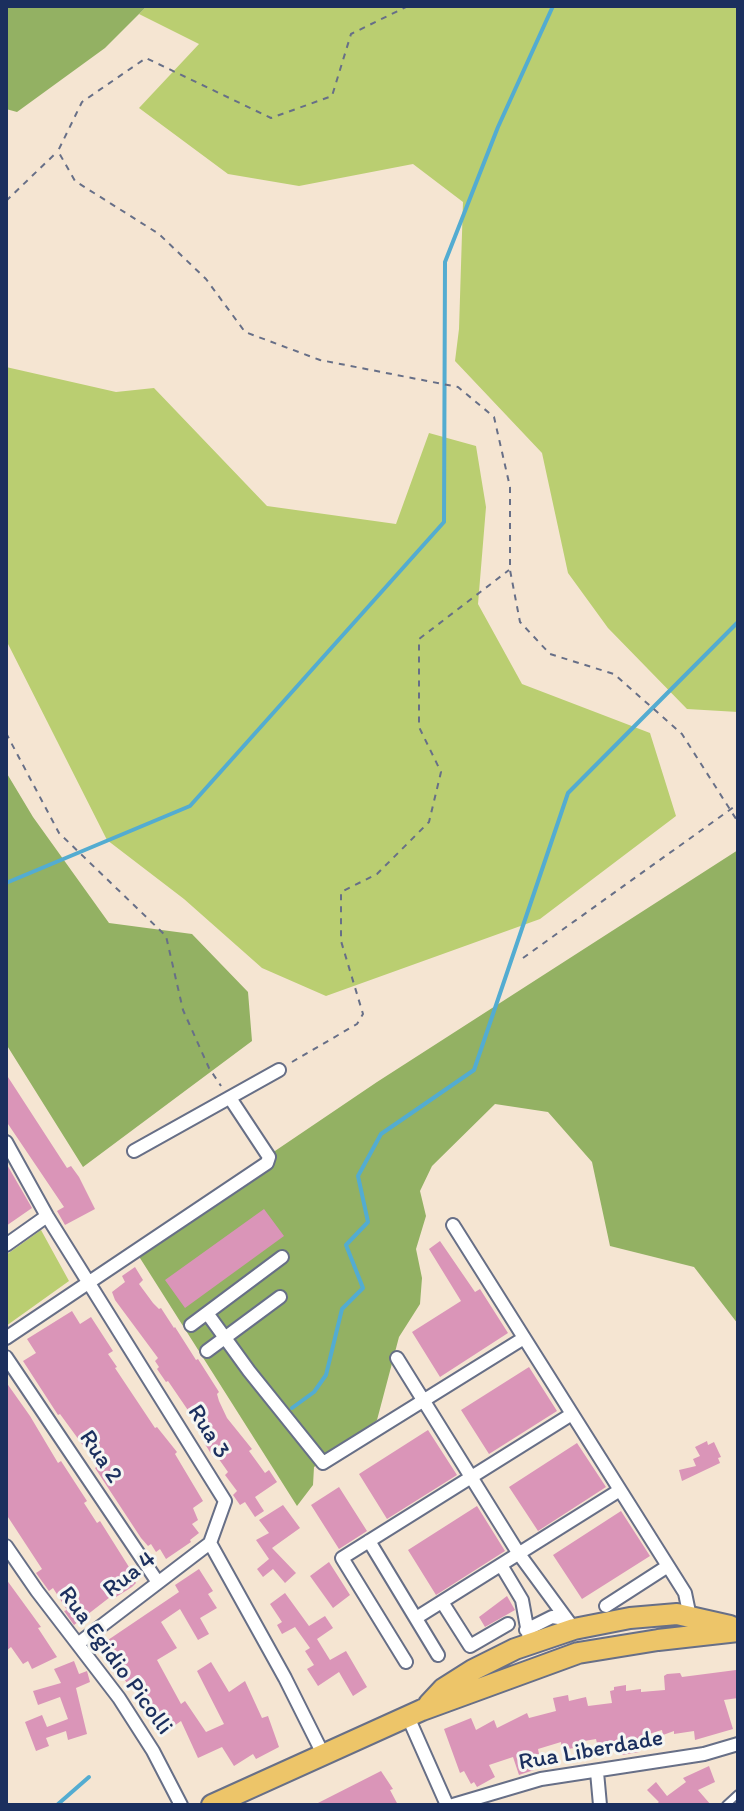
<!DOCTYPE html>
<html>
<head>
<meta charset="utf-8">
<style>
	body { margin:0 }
	#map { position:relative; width:744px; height:1811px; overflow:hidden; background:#f5e5d2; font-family:Itim,sans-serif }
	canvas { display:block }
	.frame { position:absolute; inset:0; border:8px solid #1b2f5e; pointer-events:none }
</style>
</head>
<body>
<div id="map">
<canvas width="744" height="1811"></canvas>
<div class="frame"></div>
</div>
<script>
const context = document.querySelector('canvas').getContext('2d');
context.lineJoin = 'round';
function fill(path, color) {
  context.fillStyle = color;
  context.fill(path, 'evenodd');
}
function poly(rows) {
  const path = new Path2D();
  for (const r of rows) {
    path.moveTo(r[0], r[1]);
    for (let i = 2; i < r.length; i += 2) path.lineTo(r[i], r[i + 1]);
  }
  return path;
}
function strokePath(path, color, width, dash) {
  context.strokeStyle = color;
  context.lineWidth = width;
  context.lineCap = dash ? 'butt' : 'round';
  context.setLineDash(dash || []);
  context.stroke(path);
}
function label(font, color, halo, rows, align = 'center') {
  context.font = font + ' Itim,sans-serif';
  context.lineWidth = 6;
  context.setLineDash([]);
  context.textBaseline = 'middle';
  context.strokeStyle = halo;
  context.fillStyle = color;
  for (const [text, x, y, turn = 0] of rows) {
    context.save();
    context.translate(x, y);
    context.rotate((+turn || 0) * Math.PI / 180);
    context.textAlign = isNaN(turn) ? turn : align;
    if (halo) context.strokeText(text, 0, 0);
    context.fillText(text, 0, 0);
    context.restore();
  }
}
const green = poly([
	[147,6,738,6,738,712,687,709,608,628,568,573,542,453,455,361,459,329,463,202,413,164,299,186,228,174,139,108,199,44,139,14],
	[6,367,116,392,154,388,267,506,396,524,429,433,476,446,486,507,478,604,522,684,650,733,676,816,540,919,326,996,262,968,184,899,107,840,6,640],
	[41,1230,69,1281,6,1326,6,1255]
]);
const forest = poly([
	[6,6,147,6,105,48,17,112,6,109],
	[6,772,33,817,109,923,192,934,248,992,252,1041,83,1167,6,1044],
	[738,850,738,1324,694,1267,610,1246,592,1162,548,1112,495,1104,432,1166,420,1191,426,1216,416,1249,422,1278,420,1304,399,1337,377,1420,314,1467,313,1485,297,1506,133,1247,377,1082]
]);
const stream = poly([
	[6,883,190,806,444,522,445,262,498,127,553,6],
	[292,1408,314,1392,326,1375,342,1309,363,1288,346,1245,368,1222,358,1176,381,1134,474,1070,568,793,738,622],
	[57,1805,89,1777]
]);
const building = poly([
	[6,1074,67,1168,71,1166,79,1177,95,1209,65,1225,57,1211,64,1207,8,1124],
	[6,1163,32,1208,6,1226],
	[264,1209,284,1236,185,1308,165,1280],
	[440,1241,475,1292,480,1289,508,1333,440,1377,412,1332,461,1301,429,1249],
	[135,1267,143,1280,139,1284,153,1303,159,1309,161,1308,174,1328,175,1327,196,1360,198,1359,219,1392,217,1394,219,1401,227,1418,252,1449,249,1451,265,1473,269,1470,277,1482,255,1497,264,1511,255,1517,245,1502,240,1505,233,1495,237,1491,225,1475,228,1472,216,1455,213,1457,205,1444,209,1441,168,1381,166,1382,157,1369,159,1367,155,1361,158,1358,115,1300,112,1292,125,1282,122,1276],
	[72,1311,80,1324,91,1317,113,1351,108,1354,117,1367,115,1368,155,1428,157,1427,177,1452,175,1454,203,1501,193,1508,198,1520,192,1524,199,1533,190,1540,191,1542,166,1559,160,1549,156,1552,151,1544,148,1546,141,1538,95,1468,98,1466,60,1414,58,1415,23,1361,36,1353,27,1339],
	[529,1367,557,1411,489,1454,461,1410],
	[6,1382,30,1416,58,1463,61,1461,87,1501,84,1503,97,1523,100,1521,134,1575,132,1577,136,1583,132,1587,116,1597,114,1594,74,1625,64,1611,67,1610,53,1588,49,1591,36,1573,42,1569,6,1514],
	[428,1430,457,1475,387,1519,359,1474],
	[707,1441,708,1445,714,1442,721,1457,718,1458,720,1463,682,1481,679,1470,696,1466,693,1459,700,1456,695,1447],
	[577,1443,606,1487,538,1531,509,1487],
	[339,1487,367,1531,339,1549,311,1505],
	[283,1505,300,1528,272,1548,296,1573,285,1583,273,1569,263,1577,257,1569,269,1559,256,1540,269,1533,259,1520],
	[477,1506,505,1551,436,1595,408,1550],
	[621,1511,650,1556,582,1599,553,1555],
	[329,1562,350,1595,333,1608,310,1576],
	[199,1569,213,1591,208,1594,217,1608,200,1618,209,1634,198,1640,180,1609,161,1622,177,1648,157,1660,181,1704,185,1701,206,1732,224,1724,197,1671,211,1662,229,1692,245,1681,262,1718,268,1716,279,1747,256,1759,253,1754,234,1766,222,1747,198,1758,181,1721,174,1726,166,1713,154,1721,141,1703,149,1698,136,1677,127,1683,115,1666,122,1661,108,1640,179,1592,175,1585],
	[6,1579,41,1627,38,1628,57,1657,32,1669,28,1661,23,1664,11,1647,6,1651],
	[285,1593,309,1626,325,1616,333,1628,317,1639,330,1660,346,1651,367,1687,353,1696,339,1672,318,1686,307,1669,314,1665,305,1651,310,1648,295,1627,282,1634,277,1625,282,1622,270,1604],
	[507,1596,515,1610,485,1627,479,1617],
	[74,1661,79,1674,87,1671,90,1682,76,1688,87,1734,68,1740,66,1731,46,1738,49,1746,36,1751,25,1722,42,1715,47,1727,68,1719,60,1697,38,1705,33,1691,61,1683,54,1669],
	[736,1670,738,1698,724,1700,733,1729,695,1740,694,1731,674,1734,674,1731,663,1735,662,1730,639,1737,639,1752,622,1755,621,1749,599,1752,596,1739,573,1743,574,1748,562,1750,561,1742,538,1749,539,1754,531,1757,534,1770,519,1775,513,1757,489,1765,495,1777,477,1787,474,1782,471,1784,464,1771,460,1773,444,1729,471,1718,476,1730,494,1720,497,1728,527,1713,529,1718,556,1711,553,1698,568,1695,569,1701,586,1697,588,1706,612,1703,610,1691,614,1690,614,1687,626,1685,626,1691,641,1689,641,1692,665,1690,664,1676,667,1674,680,1673,682,1677],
	[709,1766,715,1782,698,1790,711,1805,655,1805,659,1802,647,1790,656,1782,667,1796,686,1782,683,1778],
	[381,1771,393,1789,390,1790,398,1805,314,1805]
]);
const path = poly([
	[408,6,351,34,332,96,271,118,146,58,82,102,58,151,75,181,159,234,206,279,245,332,320,360,458,387,494,417,510,487,510,570,520,622,550,654,614,674,682,734,738,822],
	[6,201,57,152],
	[6,733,59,833,166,936,183,1010,209,1068,221,1086],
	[523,958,738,804],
	[292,1062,357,1024,363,1014,341,941,341,892,377,874,429,822,441,772,419,727,419,639,509,570]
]);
const service = poly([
	[726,1805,738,1794]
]);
const minor = poly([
	[6,1142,47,1216,225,1501,210,1543,285,1678,324,1756],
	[134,1151,279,1070],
	[453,1225,685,1593,690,1617],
	[6,1245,47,1216],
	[207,1313,249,1371,323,1463,524,1338],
	[191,1325,282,1257],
	[6,1338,267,1163,269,1157,230,1098],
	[207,1351,280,1297],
	[6,1357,157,1581],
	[397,1358,519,1554,574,1629],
	[369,1541,438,1655],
	[6,1546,37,1591,119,1698,153,1751,181,1805],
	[501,1565,522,1600,530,1644],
	[442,1602,470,1646,508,1624],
	[606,1606,668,1566],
	[416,1618,620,1490],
	[526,1630,552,1617,566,1619],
	[79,1643,210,1543],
	[406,1662,342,1558,572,1414],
	[408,1717,447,1805],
	[597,1772,600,1805],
	[453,1805,541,1779,704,1754,738,1744]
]);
const primary = poly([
	[429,1704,443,1689,473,1670,515,1649,574,1629,630,1618,677,1614,730,1626],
	[212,1805,422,1710,578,1653,658,1640,738,1631]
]);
const streetNames = [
	["Rua 3",208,1432,58],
	["Rua 2",100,1457,56],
	["Rua 4",130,1575,-38],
	["Rua Egidio Picolli",115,1661,54],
	["Rua Liberdade",591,1751,-10]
];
fill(green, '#bace71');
fill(forest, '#93b163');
strokePath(stream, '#53acd1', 4);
fill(building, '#da95b8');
strokePath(service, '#676f87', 10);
strokePath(minor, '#676f87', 16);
strokePath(primary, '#676f87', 24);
strokePath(path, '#676f87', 2, [6, 6]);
strokePath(service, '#fff', 6);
strokePath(minor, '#fff', 12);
strokePath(primary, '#edc569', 20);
label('24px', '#1b2f5e', '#f6f6f2', streetNames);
</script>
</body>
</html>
